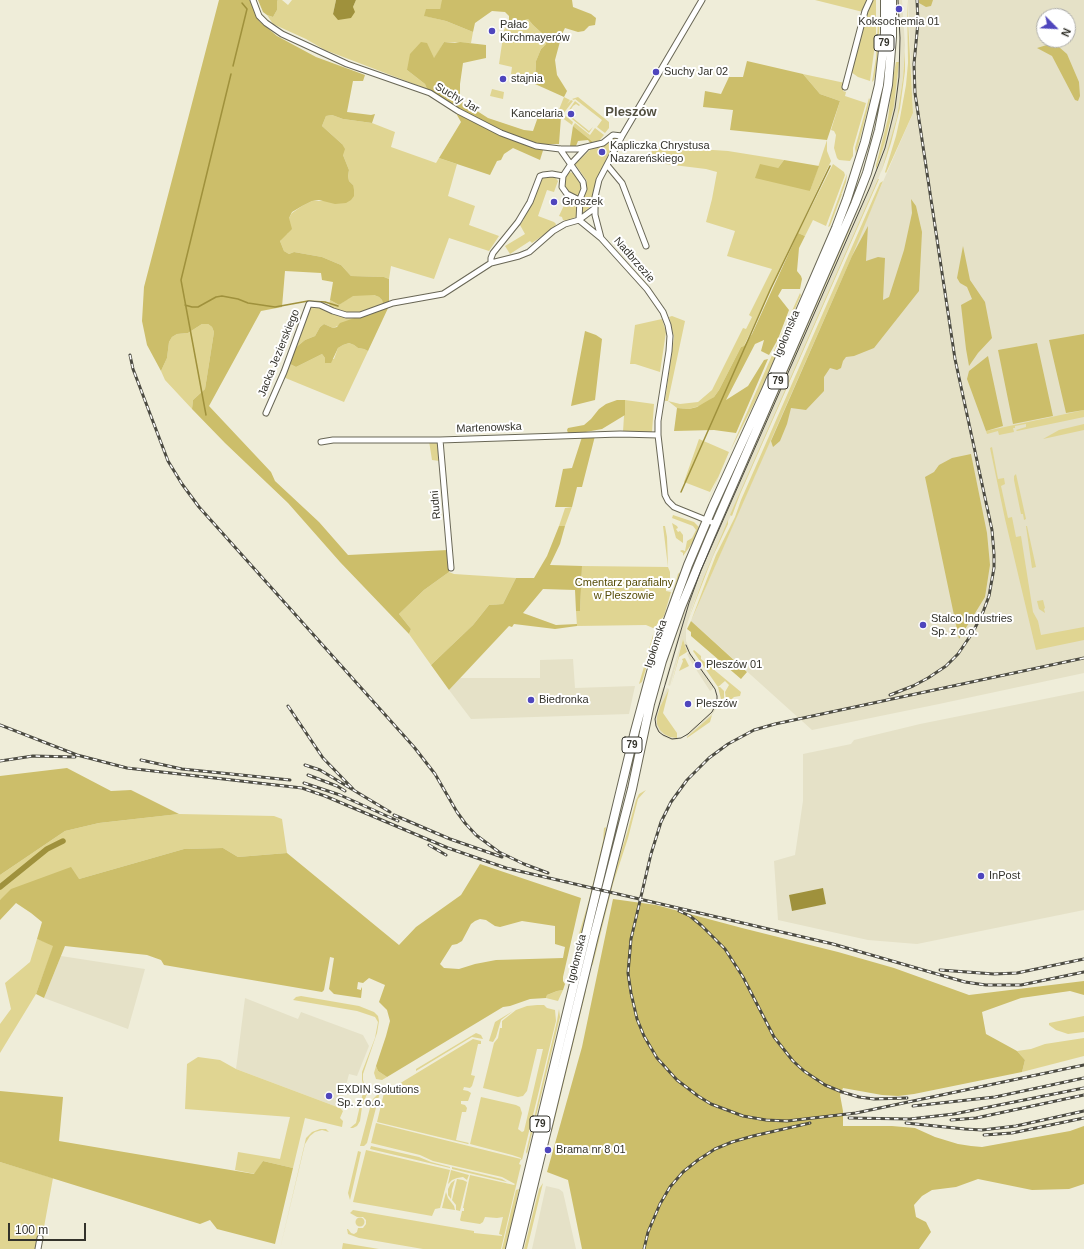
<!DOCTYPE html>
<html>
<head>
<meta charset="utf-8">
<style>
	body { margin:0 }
	#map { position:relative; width:1084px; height:1249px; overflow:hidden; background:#efedd9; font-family:Arial,sans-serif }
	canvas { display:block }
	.north { position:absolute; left:1036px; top:8px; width:40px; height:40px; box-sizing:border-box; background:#fff; border:1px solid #adadaa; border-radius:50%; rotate:114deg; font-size:11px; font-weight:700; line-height:16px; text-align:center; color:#33322b }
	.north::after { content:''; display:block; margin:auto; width:14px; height:18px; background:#4f46bd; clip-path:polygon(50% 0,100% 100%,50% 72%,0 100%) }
	.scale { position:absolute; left:8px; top:1223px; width:78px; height:18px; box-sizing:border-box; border:2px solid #33322b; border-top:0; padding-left:5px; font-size:12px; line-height:14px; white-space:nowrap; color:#33322b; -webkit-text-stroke:3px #fff; paint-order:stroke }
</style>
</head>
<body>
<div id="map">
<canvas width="1084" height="1249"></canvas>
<div class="north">N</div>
<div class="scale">100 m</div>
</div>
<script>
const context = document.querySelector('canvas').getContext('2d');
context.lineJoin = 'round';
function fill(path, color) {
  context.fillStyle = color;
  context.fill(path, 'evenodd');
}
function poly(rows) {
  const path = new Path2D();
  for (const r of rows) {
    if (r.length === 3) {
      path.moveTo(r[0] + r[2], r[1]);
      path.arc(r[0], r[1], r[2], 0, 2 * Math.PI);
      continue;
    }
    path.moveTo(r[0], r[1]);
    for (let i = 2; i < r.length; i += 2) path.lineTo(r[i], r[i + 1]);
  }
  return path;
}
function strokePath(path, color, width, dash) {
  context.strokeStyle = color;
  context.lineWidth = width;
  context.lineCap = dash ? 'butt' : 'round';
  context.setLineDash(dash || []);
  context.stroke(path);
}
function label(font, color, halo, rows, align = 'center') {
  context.font = font + ' Arial,sans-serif';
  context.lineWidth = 4;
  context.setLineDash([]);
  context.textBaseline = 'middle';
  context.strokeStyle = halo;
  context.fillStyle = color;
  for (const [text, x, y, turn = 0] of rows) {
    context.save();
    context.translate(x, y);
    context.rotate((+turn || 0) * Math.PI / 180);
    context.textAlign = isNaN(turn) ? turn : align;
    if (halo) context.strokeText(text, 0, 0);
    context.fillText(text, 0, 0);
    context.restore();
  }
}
const built = poly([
	[897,0,902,0,905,45,903,78,897,117,887,156,877,182,703,579,691,610,686,629,686,641,690,650,687,652,683,639,670,686,668,685,679,649,680,637,666,685,664,684,686,606,701,569,876,170,889,130,896,94,900,48],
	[908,0,1084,0,1084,673,939,704,812,730,691,621,913,113],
	[1044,16,1068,16,1068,40,1044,40],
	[690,652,715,687,710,691,690,660,687,654],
	[573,659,575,688,635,686,629,714,471,719,449,690,460,678,540,678,540,660],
	[663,687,665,688,664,694,667,688,669,689,659,709,657,718,658,725,664,734,670,737,677,738,678,740,671,740,664,737,658,732,655,725,655,716],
	[1084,691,1084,910,917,944,868,940,778,920,774,861,795,855,803,801,803,754,851,744,854,740,920,724],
	[715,706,716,709,712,715,687,737,686,734,711,712],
	[61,956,145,969,128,1029,44,998],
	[245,998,298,1019,301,1012,363,1035,369,1046,357,1076,349,1074,340,1108,236,1069],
	[546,1186,559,1189,563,1192,576,1249,532,1249]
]);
const green = poly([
	[278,0,282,0,288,5,292,0,336,0,333,14,353,7,356,0,443,0,440,9,425,16,446,21,473,32,471,43,444,42,434,59,407,70,425,84,427,89,325,50,306,39,273,24,267,15,273,17,277,10,277,1],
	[815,0,867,0,863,12],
	[873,0,876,0,876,37,870,81,858,77,851,72,866,13],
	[907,0,913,113,886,173,885,172,896,136,900,118,906,85,908,63],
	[880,17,877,64,874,80,872,82,876,58,878,20],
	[528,19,533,25,545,36,546,44,541,49,536,61,535,84,511,74,512,67,499,64,504,30,509,23,517,27,522,21],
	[905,50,905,71,900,108,891,143,881,173,897,117,903,78],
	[896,62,899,62,894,106,885,142,876,170,876,165,888,118,893,78],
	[803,74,845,83,843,91,846,92,845,96,866,103,853,148,853,156,850,161,839,160,837,158,834,148,836,135,834,131,831,130,840,101,820,94],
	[492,89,504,92,503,99,490,96],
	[564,97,570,100,567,104,571,100,573,101,563,114,573,122,572,125,561,117,556,117],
	[578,97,609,122,609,128,605,133,597,127,602,120,575,99,574,100,572,99],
	[869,98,870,100,856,154,855,148],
	[575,101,580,105,579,106,576,104,573,106,568,114,589,131,593,127,589,133,566,114],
	[332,115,343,119,372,123,395,132,391,147,436,163,439,158,457,164,448,196,475,206,469,225,499,236,489,251,449,238,434,279,391,266,389,279,384,277,351,276,341,265,322,257,294,252,289,254,284,251,280,241,283,236,288,233,289,218,292,213,302,206,312,201,324,201,353,185,349,181,348,176,349,170,343,155,342,144,322,126,326,116],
	[575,123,590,135,595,128,604,135,599,141,593,142,573,126],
	[615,137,619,138,598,177,593,191,592,205,583,213,581,212,581,203,587,181,575,164,590,150,604,145],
	[827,140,827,151,831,161,744,346,741,347,719,390,714,397,703,405,689,409,677,408,668,401,665,401,674,337,669,317,672,316,685,321,668,401,680,404,698,402,712,390,743,328,746,329,752,317,749,315,772,269,727,256,735,231,706,222,712,199,717,172,706,169,649,162,653,146,728,151,784,160,778,168,810,191],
	[833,164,844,172,845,175,826,226,813,220,805,236,798,233],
	[569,172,574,173,580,180,582,188,579,196,574,196,567,191,565,187,565,178],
	[847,174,846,182,842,193,841,194,842,194,830,226,828,227],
	[545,176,554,176,558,181,554,192,547,190,538,216,554,222,556,224,555,227,532,243,530,241,510,254,505,246,525,234,520,225,524,219,523,217,540,179],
	[878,179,879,179,740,494,732,516,730,515],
	[883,181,852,256,691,621,716,555,735,517,741,500,880,183],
	[566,201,578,205,576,217,566,221,563,220,562,217,559,216],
	[853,222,726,512,726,513,724,513,840,246],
	[800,293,801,295,782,339,779,340],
	[353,295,374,295,379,297,382,300,384,304,358,313,346,313,329,307,330,300,339,305],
	[310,305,319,307,335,314,349,317,360,316,333,328,324,324,320,327,315,336,305,340,294,349],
	[662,319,666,332,660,372,635,364,630,364,635,325],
	[202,324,208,324,212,327,214,332,205,389,193,400,192,409,165,380,161,371,167,358,169,342,172,337,177,334,188,333],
	[349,343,354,345,358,348,364,349,368,351,344,402,283,377,288,363,296,367,322,354,325,358,334,359,338,348,343,345],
	[777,344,779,347,771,370,730,451],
	[625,400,654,404,652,432,623,432],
	[1084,410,1084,417,1017,431,1016,430,1026,427,1026,424,1015,426,1015,428,1013,428,1014,432,999,435,998,431,987,434,986,431],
	[1084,424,1084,430,1043,439,1059,430],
	[699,439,729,452,706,506,718,477,710,492,684,482],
	[429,441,437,441,440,461,432,460],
	[992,447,998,479,1004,478,1005,484,1001,486,1008,518,1012,517,1016,537,1021,536,1033,612,1038,621,1041,635,1084,627,1084,640,1036,650,1005,519,990,448],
	[1016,474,1026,519,1024,520,1023,514,1021,514,1014,480,1014,476],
	[572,507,565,526,559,526,565,508],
	[673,515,694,522,699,527,693,542,683,556,683,553,680,551,682,550,685,551,687,541,692,538,696,530,693,526,672,518],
	[728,520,728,524,713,556,687,623,703,579],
	[672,523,677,526,678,528,676,529,678,532,680,531,683,535,683,543,676,538],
	[663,526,665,526,667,537,668,567,670,572,670,586,666,588,666,591,671,592,664,616,655,627,653,628,646,625,577,626,576,611,580,611,582,566,668,567],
	[1026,526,1027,526,1036,567,1032,568],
	[449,572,454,574,516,578,503,604,489,605,473,625,431,665,409,634,411,629,399,614,424,590],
	[680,572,678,582,665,618,660,627,656,629,666,615,678,574],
	[1043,600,1045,608,1044,609,1045,613,1039,609,1037,601],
	[653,635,654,642,642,682,639,684],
	[683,639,687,652,679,657,671,686],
	[694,650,701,656,701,659,741,692,740,696,734,697,720,710,725,703,723,701,726,699,725,692,729,685,725,681,718,687,720,687,724,691,724,698,722,699,721,699,718,687,693,651],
	[685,658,689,666,679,671,683,661,682,659],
	[669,689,663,713,677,733,677,738,670,737,664,734,660,730,657,724,657,717,660,707],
	[712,715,710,722,687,738,687,737],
	[646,790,638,799,628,838,613,884,593,964,592,966,590,966,616,868,627,833,636,800,639,794],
	[179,814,274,816,282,819,287,853,238,857,223,848,184,849,79,879,0,900,0,875,65,831,99,823],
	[606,827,605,842,588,913,578,944,576,944,589,900,603,841,604,828],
	[37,939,54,945,36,994,0,1053,0,1024,11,1009,5,983,30,962],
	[584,989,586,991,552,1131,551,1132],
	[563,990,558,1001,546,998,547,995,557,991],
	[301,996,359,1006,374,1012,378,1016,379,1021,377,1033,363,1074,363,1080,367,1094,362,1107,360,1121,357,1126,353,1128,350,1128,356,1123,364,1088,362,1080,362,1072,375,1038,378,1022,375,1017,357,1011,293,1000,296,997],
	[537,1005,544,1005,547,1008,555,1010,556,1021,522,1160,521,1159,519,1164,521,1165,501,1249,423,1249,359,1238,348,1234,347,1229,348,1229,351,1233,354,1234,357,1232,358,1228,363,1228,366,1224,366,1220,363,1217,357,1217,350,1213,353,1210,474,1231,474,1233,502,1236,502,1235,499,1234,503,1217,497,1218,485,1217,483,1222,480,1224,461,1221,460,1220,462,1211,464,1211,464,1208,463,1208,470,1175,514,1185,515,1184,502,1177,433,1161,420,1155,371,1143,376,1123,521,1159,521,1158,512,1155,470,1144,481,1097,516,1105,520,1107,522,1113,518,1129,522,1132,524,1131,543,1049,537,1049,527,1091,523,1096,518,1097,483,1088,494,1043,498,1038,500,1028,502,1028,502,1021,516,1010,527,1006],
	[559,1009,560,1017,527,1154,526,1152,557,1021],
	[513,1011,501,1020,496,1037,493,1042,489,1041,495,1022],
	[1084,1016,1084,1032,1068,1034,1056,1030,1049,1025,1049,1023],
	[476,1033,481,1035,483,1039,472,1037,416,1071,416,1069],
	[1084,1038,1084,1056,1022,1072,1025,1060,1017,1051,1031,1049,1045,1044],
	[473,1039,481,1041,481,1044,478,1044,471,1075,475,1076,472,1086,470,1088,464,1087,463,1090,468,1091,471,1093,468,1101,461,1101,461,1104,465,1105,467,1108,466,1112,462,1112,456,1140,469,1143,468,1144,377,1122,384,1093],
	[198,1057,220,1060,236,1069,340,1108,343,1111,340,1118,343,1121,342,1127,305,1118,293,1168,263,1161,255,1174,235,1170,238,1152,280,1159,290,1117,185,1109,187,1064],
	[376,1066,378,1071,387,1077,382,1080,376,1079,374,1073],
	[380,1092,367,1143,364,1146,360,1146,371,1104,373,1099],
	[320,1129,326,1129,329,1132,322,1130,315,1132,310,1136,305,1144,280,1249,306,1138,312,1132],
	[371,1146,419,1157,431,1162,450,1167,450,1168,370,1149],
	[366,1150,450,1170,440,1208,435,1209,432,1216,353,1202],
	[358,1151,361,1152,350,1200,348,1193],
	[0,1162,53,1178,42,1238,36,1249,0,1249],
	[452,1167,502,1179,507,1182,452,1169],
	[451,1170,469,1175,467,1180,463,1177,457,1178,452,1180,448,1184],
	[457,1179,463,1180,467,1182,460,1211,456,1210,456,1205,452,1200],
	[455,1180,452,1190,451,1199,448,1195,448,1189,451,1183],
	[543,1183,527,1249,524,1249,539,1189],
	[519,1189,508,1242,506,1249,502,1249,516,1190],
	[446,1192,448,1198,454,1206,455,1210,442,1208],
	[360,1222,4.5],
	[343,1243,379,1249,342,1249]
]);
const forest = poly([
	[219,0,250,0,259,21,277,36,316,57,365,75,363,81,353,81,347,112,371,115,375,114,372,123,343,119,332,115,326,116,322,126,342,144,345,149,343,155,349,170,348,176,349,181,353,185,354,190,354,196,351,200,346,203,335,204,319,200,312,201,302,206,292,212,289,218,292,229,280,241,284,251,289,254,294,252,322,257,341,265,351,276,384,277,389,279,389,306,368,351,364,349,358,348,354,345,349,343,343,345,338,348,331,363,325,363,325,358,322,354,296,367,288,363,294,349,305,340,315,336,320,327,324,324,333,328,337,327,340,323,360,316,370,315,384,306,382,300,379,297,374,295,353,296,339,305,330,300,333,282,322,280,321,273,285,271,282,307,261,311,209,406,271,472,275,481,319,522,348,555,448,550,449,572,424,590,399,614,411,629,409,634,340,562,288,503,225,443,192,409,193,400,205,389,214,332,212,327,208,324,202,324,188,333,177,334,172,337,169,342,167,358,161,371,147,345,142,321,144,287],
	[258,0,278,0,277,1,277,10,273,17,267,15,263,12],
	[442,0,572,0,573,7,591,14,596,18,595,25,589,26,584,31,578,32,565,28,562,34,555,60,557,75,567,91,564,97,535,84,536,61,541,49,546,44,545,36,533,25,528,19,522,21,517,27,509,23,509,16,505,12,492,11,475,23,473,32,446,21,424,16,426,9,440,9],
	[919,0,933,0,931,6,926,7,919,3],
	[421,42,427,43,434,58,444,42,455,43,460,42,486,45,486,58,463,63,460,84,460,100,488,118,524,130,533,131,539,114,547,113,556,117,561,117,559,144,545,144,540,160,513,148,504,154,501,160,497,161,490,175,439,158,461,122,453,108,446,100,431,93,427,89,425,84,407,70,410,54],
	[1050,44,1059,47,1067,54,1079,82,1080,96,1078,101,1075,100,1052,56,1037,48],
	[747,61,803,74,820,94,840,101,827,140,730,130,733,110,703,107,705,91,721,94,729,77,743,77],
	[573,126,593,142,591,144,588,140,578,141,576,146,570,146],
	[784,160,819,166,810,191,755,178,760,164,778,168],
	[911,199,916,206,922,232,919,291,874,348,854,356,846,357,843,361,841,368,837,370,830,368,824,377,824,391,806,410,791,408,787,424,780,441,773,447,771,441,852,256,868,226,866,261,878,257,885,258,883,300,889,297,904,250,912,213],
	[798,233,805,236,799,248,797,271,801,276,802,279,800,289,782,289,778,296,789,310,778,339,769,355,761,351,764,340,755,344,726,400,748,386,764,360,768,359,736,433,714,430,674,431,677,408,689,409,697,407,714,397,719,390,741,347,744,346,752,334],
	[963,246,970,280,985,302,992,338,978,353,969,366,966,349,961,305,972,299,967,287,960,283,957,278],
	[585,331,596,335,602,339,595,400,571,406],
	[1084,334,1084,410,1066,413,1049,340],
	[1037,343,1053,416,1013,424,998,350],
	[988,356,1003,426,986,431,967,379,969,371],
	[617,400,625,400,625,415,602,429,580,433,568,433,567,430,568,428,584,425,591,419,599,409,606,404],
	[595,436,582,487,577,487,572,507,555,507,563,469,572,468,582,437],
	[971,454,987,533,990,565,985,597,959,639,925,477,934,472,939,465,952,458],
	[559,526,565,526,560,544,550,565,582,566,580,611,576,611,575,590,543,589,523,613,556,625,577,624,577,626,555,629,514,624,512,627,509,626,449,690,431,665,473,625,489,605,503,604,516,578,534,578,547,556],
	[691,621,747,672,741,679,691,636,691,632,687,629],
	[67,768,111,791,131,790,179,814,99,823,65,831,0,875,0,776],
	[223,848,238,857,287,853,399,945,416,927,461,895,480,864,581,898,563,977,563,981,565,984,563,990,557,991,547,995,546,998,530,999,510,1006,503,1007,387,1077,378,1071,376,1066,386,1036,390,1021,387,1010,379,1002,385,985,369,978,363,983,358,982,357,989,361,990,361,987,362,989,361,998,334,994,329,989,334,958,330,957,324,990,322,992,164,965,161,960,147,955,65,946,44,998,36,994,53,946,37,939,42,922,31,913,16,903,0,920,0,900,11,889,71,867,79,879,184,849],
	[480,919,486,920,495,926,500,927,522,921,555,926,555,944,565,947,563,958,496,960,475,964,459,969,444,968,440,964,452,945,457,944,462,941,471,924,475,921],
	[613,899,656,905,742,928,838,952,894,968,969,995,1084,981,1084,995,1070,991,1021,998,982,1012,986,1034,1017,1051,1025,1060,1022,1072,914,1094,898,1096,882,1095,843,1088,840,1095,843,1111,843,1126,892,1126,915,1128,935,1137,958,1144,971,1146,982,1147,1070,1131,1084,1126,1084,1184,1069,1189,1032,1190,978,1179,956,1187,932,1190,922,1196,914,1205,916,1217,926,1222,931,1232,919,1249,582,1249,568,1180,547,1172,582,1047],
	[0,1091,63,1097,59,1141,254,1174,263,1161,293,1168,275,1244,217,1229,210,1220,200,1224,0,1162]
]);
const water = poly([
	[336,0,356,0,353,7,355,12,351,18,338,20,333,14],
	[823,888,826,904,792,911,789,895]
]);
const stream = poly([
	[233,66,247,9,242,3],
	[185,305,192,307,198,307,216,297,222,296,238,299,248,303,275,307,308,301,325,302,338,306],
	[206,415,181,280,231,74],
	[681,492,771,288,830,166]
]);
const canal = poly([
	[0,887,47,849,63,841]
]);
const minor = poly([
	[253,0,259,16,266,23,282,34,347,64,430,93,458,111,501,133,536,146,560,149,578,149,603,143,613,135,622,136],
	[702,0,622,136,599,180,595,197,595,215,601,238,647,289,663,312,668,325,670,336,669,351,658,421,658,435,665,495,668,501,674,507,716,524],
	[845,87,865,11,870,0],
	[587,147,571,164,563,176,562,187,567,194,577,199,580,199,579,220,601,238],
	[560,149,583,182,584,189,580,199],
	[607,165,622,183,646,246],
	[491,263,491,258,493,253,518,222,530,202,540,176,543,175,552,174,563,176],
	[266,413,284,372,309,304,320,305,333,311,346,315,360,315,393,303,443,294,491,263,519,256,529,252,553,231,565,224,579,220,595,208],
	[440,440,451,568],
	[321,442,333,440,440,440,620,434,658,435],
	[38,1249,40,1238]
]);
const primary = poly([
	[510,1249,635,731,651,672,668,620,688,565,713,506,766,390,836,228,847,199,865,142,879,85,885,33,885,0],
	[518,1249,594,936,632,789,650,704,662,661,681,607,710,537,855,204,867,173,879,130,888,85,892,37,892,0]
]);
const tram = poly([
	[686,645,690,654,715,689,717,696,717,702,712,712,688,734,681,738,672,739,663,735,659,732,656,726,655,719,689,603,701,570,870,187,885,148,895,108,899,77,900,38,898,0]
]);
const rail = poly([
	[130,355,133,369,168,461,182,484,199,507,414,747,435,774,457,812,465,823,476,835,499,852,524,864,548,873],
	[1084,658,775,724,754,730,728,744,709,758,687,780,671,802,661,822,651,854,631,939,628,973,631,993,637,1019,644,1036,657,1058,677,1080,698,1096,711,1104,743,1116,766,1120,787,1121,856,1113,1084,1065],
	[890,695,913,686,928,678,946,666,958,654,973,632,983,612,989,596,994,568,994,554,992,530,955,359,915,93,914,64,918,22,917,0],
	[288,706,323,758,353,789],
	[0,725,77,755,127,768,302,788,325,796,448,848,506,868,833,944,965,982,986,985,1021,985,1084,972],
	[141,760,182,769,290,780],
	[0,761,33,756,75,757],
	[305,765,320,770,390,812],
	[308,775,337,786,345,791],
	[304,783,340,795,398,821],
	[394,815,450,839,502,857],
	[429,845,446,855],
	[679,911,690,916,702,926,725,949,743,977,774,1037,793,1061,804,1071,825,1085,842,1092,859,1097,874,1099,907,1098],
	[940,970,994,974,1017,973,1084,959],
	[913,1106,995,1097,1084,1078],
	[849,1118,910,1119,954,1114,1084,1088],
	[951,1120,976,1118,1084,1095],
	[906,1123,965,1129,982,1130,1016,1126,1084,1111],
	[984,1135,1012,1133,1084,1118],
	[644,1249,648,1232,660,1204,670,1187,683,1172,698,1160,715,1149,732,1142,753,1136,810,1123]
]);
const markers = [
	[899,9,4,"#4f46bd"],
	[492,31,4,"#4f46bd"],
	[656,72,4,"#4f46bd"],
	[503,79,4,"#4f46bd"],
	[571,114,4,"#4f46bd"],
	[602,152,4,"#4f46bd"],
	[554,202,4,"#4f46bd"],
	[923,625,4,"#4f46bd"],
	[698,665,4,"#4f46bd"],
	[531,700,4,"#4f46bd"],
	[688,704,4,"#4f46bd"],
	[981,876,4,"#4f46bd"],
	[329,1096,4,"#4f46bd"],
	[548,1150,4,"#4f46bd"]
];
const shields = [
	[884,43,20],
	[778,381,20],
	[632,745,20],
	[540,1124,20]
];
const shieldNames = [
	["79",884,43],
	["79",778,381],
	["79",632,745],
	["79",540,1124]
];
const poiNames = [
	["Koksochemia 01",899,22,"center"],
	["Pałac",500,25],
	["Kirchmayerów",500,38],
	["Suchy Jar 02",664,72],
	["stajnia",511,79],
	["Kancelaria",563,114,"right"],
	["Kapliczka Chrystusa",610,146],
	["Nazareńskiego",610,159],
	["Groszek",562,202],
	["Stalco Industries",931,619],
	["Sp. z o.o.",931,632],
	["Pleszów 01",706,665],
	["Biedronka",539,700],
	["Pleszów",696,704],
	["InPost",989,876],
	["EXDIN Solutions",337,1090],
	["Sp. z o.o.",337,1103],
	["Brama nr 8 01",556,1150]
];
const streetNames = [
	["Suchy Jar",457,98,30],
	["Nadbrzezie",634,260,49],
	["Igołomska",787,334,-67],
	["Jacka Jezierskiego",279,353,-68],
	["Martenowska",489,428,-2],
	["Rudni",436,505,-95],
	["Igołomska",656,644,-72],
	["Igołomska",577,959,-76]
];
const parkNames = [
	["Cmentarz parafialny",624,583],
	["w Pleszowie",624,596]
];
const quarterNames = [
	["Pleszów",631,112]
];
fill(built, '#e5e1c7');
fill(green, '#e0d592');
fill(forest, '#ccbe6a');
fill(water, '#9f913c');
strokePath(stream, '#9f913c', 1.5);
strokePath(canal, '#9f913c', 5.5);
strokePath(minor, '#696756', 7);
strokePath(primary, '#696756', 10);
strokePath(minor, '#fff', 5);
strokePath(primary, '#fff', 8);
strokePath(tram, '#4c4b42', 1);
strokePath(rail, '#4c4b42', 3);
strokePath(rail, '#fff', 1.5, [4.5]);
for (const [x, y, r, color] of markers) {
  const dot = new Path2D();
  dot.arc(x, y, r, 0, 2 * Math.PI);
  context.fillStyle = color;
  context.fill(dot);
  strokePath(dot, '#fff', 1.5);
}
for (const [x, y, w] of shields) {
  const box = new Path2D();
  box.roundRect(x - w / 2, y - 8, w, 16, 3);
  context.fillStyle = '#fff';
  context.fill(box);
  strokePath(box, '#33322b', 1);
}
label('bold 10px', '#33322b', null, shieldNames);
label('11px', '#33322b', '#fff', poiNames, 'left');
label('11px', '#33322b', '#fff', streetNames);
label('11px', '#574d09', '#fff', parkNames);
label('bold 13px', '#535040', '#fff', quarterNames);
</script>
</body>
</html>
